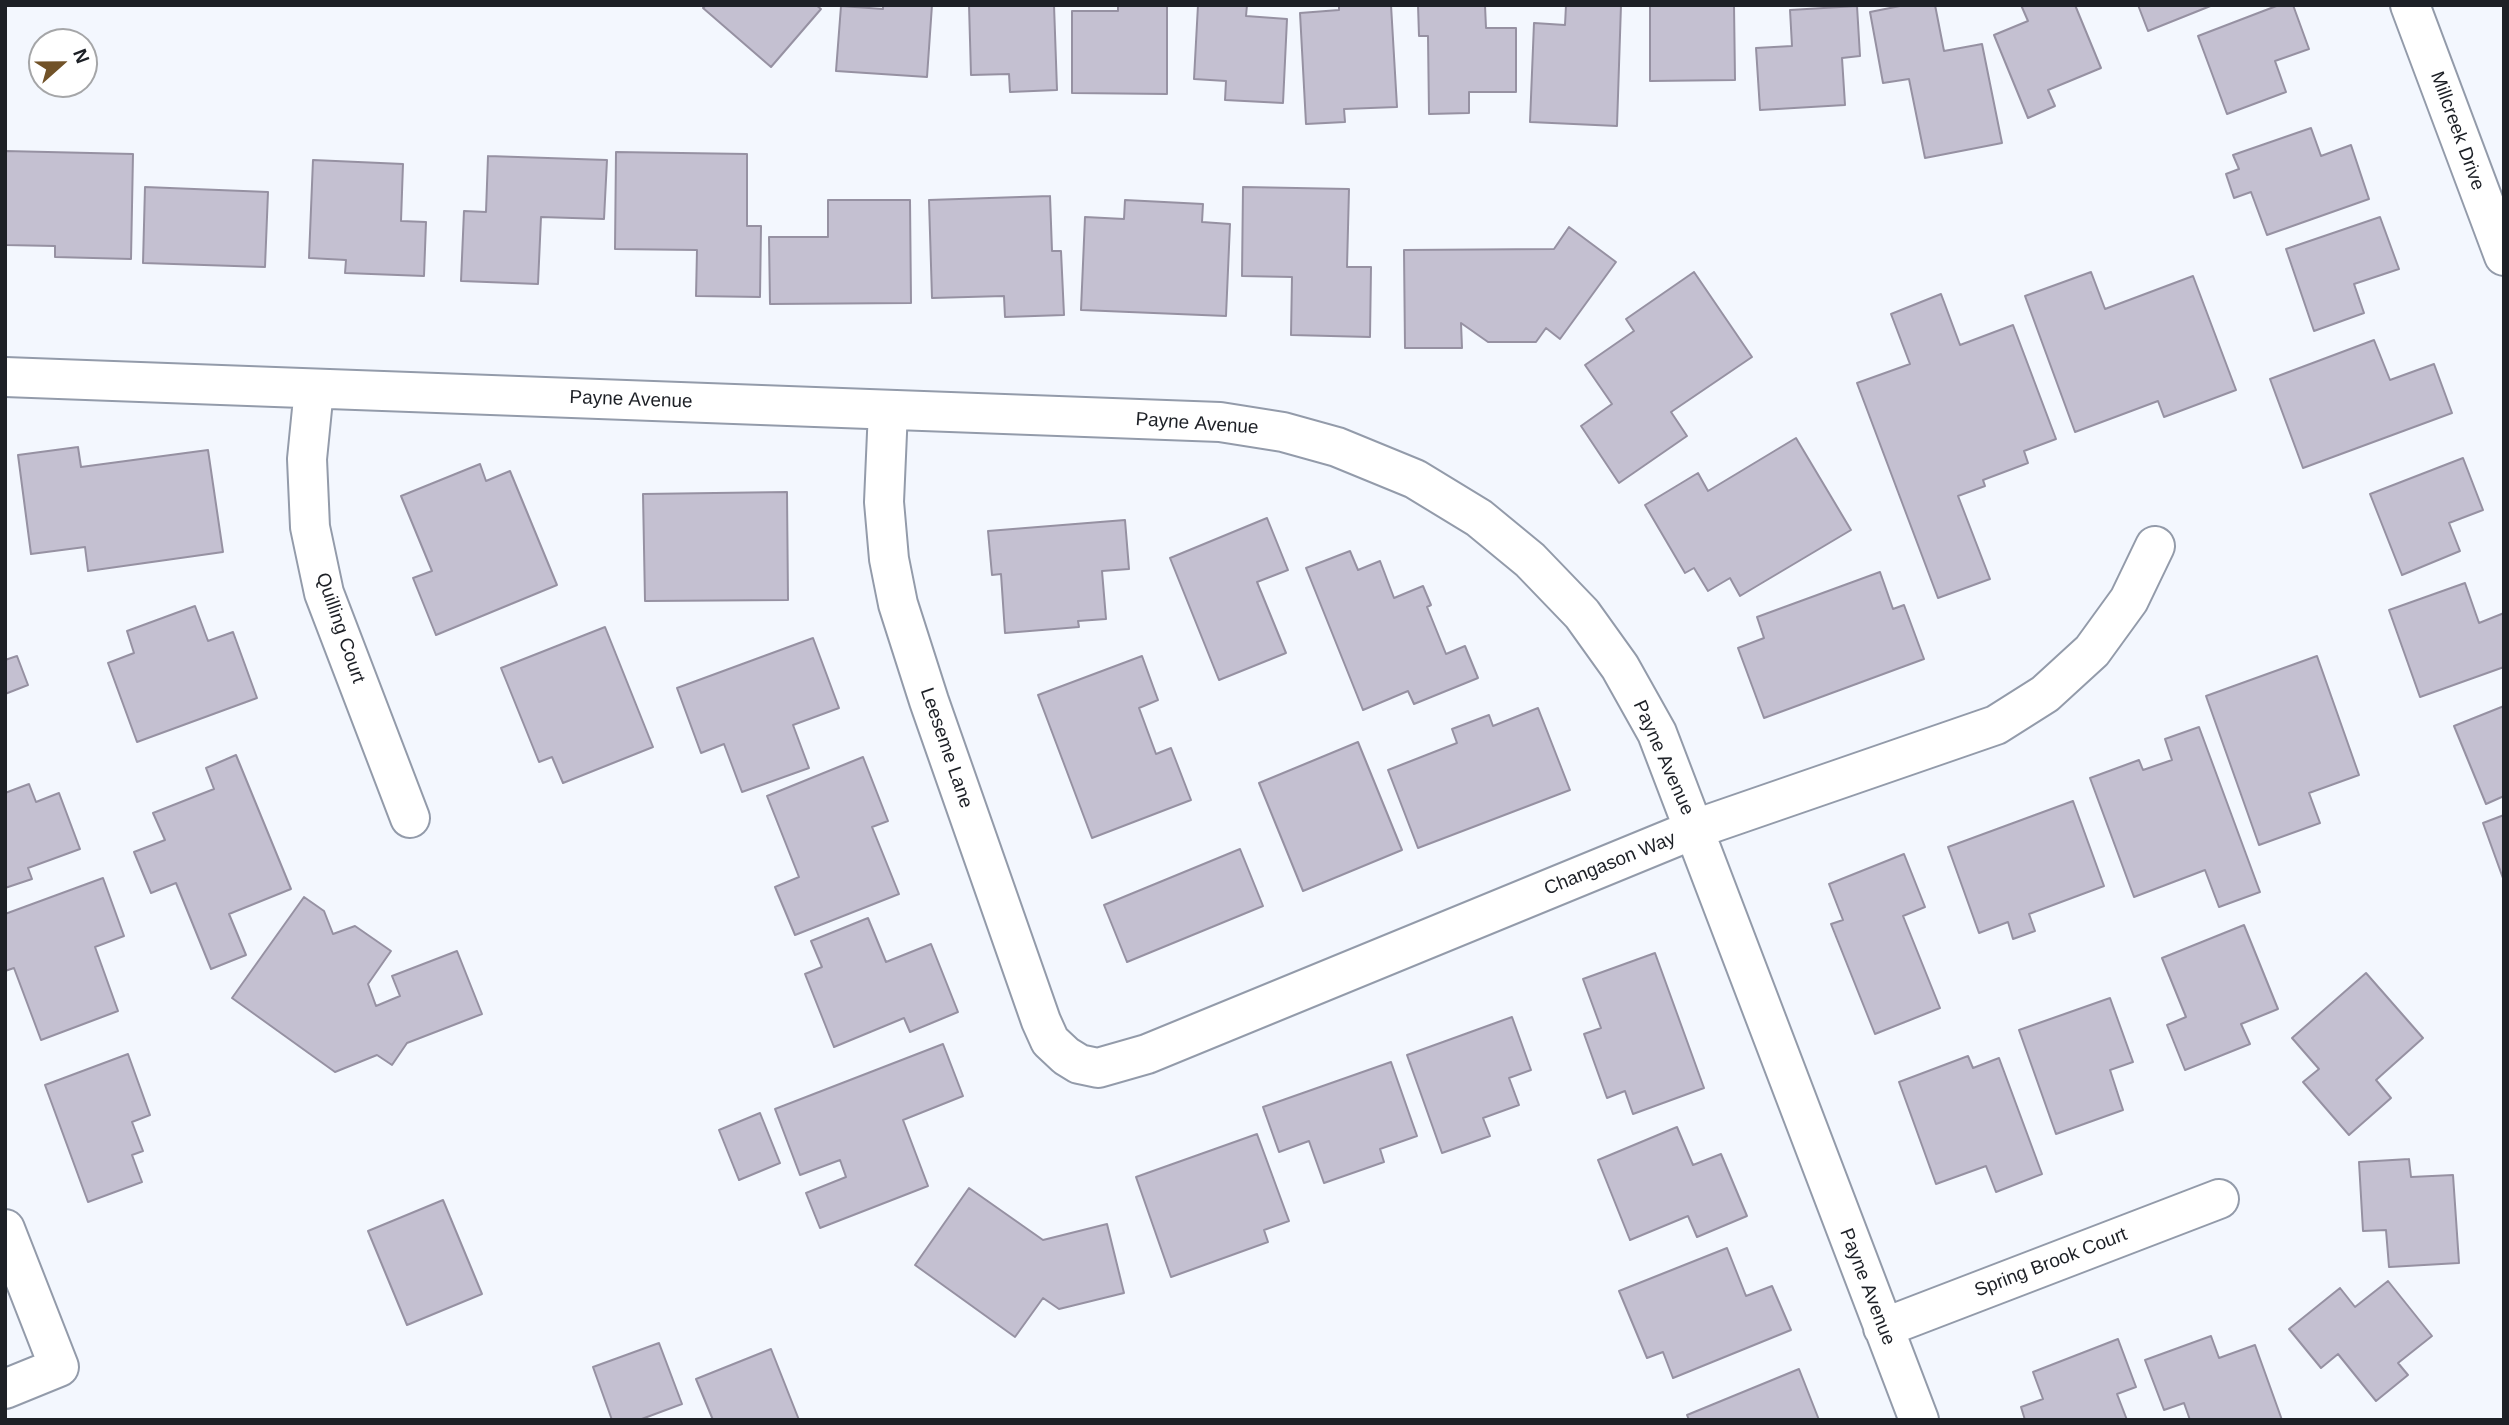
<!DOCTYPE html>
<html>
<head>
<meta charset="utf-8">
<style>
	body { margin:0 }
	#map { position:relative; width:2509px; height:1425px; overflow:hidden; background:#f3f7fe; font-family:Arial,sans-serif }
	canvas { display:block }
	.frame { position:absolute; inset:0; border:7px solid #1d2026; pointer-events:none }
	.north { position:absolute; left:28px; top:28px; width:70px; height:70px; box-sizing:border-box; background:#fff; border:2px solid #a5a6a8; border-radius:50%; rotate:69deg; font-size:19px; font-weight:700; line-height:28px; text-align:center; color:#1d2026 }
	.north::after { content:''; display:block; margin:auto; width:24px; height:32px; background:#715228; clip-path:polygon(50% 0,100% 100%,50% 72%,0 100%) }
</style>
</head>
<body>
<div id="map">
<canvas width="2509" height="1425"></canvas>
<div class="frame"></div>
<div class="north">N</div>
</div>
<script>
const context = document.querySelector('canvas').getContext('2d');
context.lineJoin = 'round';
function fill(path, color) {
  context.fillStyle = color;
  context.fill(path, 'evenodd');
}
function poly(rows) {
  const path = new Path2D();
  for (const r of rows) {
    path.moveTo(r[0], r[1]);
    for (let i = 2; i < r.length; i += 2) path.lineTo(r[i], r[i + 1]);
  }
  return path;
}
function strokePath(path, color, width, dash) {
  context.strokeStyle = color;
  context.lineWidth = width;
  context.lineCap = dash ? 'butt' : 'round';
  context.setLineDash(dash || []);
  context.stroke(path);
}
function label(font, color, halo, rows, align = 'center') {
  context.font = font + ' Arial,sans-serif';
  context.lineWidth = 5;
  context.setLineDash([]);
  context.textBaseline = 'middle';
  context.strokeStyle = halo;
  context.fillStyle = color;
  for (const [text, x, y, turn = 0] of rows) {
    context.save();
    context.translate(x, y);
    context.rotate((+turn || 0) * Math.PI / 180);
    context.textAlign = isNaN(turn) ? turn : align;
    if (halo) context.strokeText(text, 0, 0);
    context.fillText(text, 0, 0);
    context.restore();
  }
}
const building = poly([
	[706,5,816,5,821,9,771,67,703,8,706,5],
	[883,5,932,5,927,77,836,71,841,6,883,9,883,5],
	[969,5,1054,5,1057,90,1010,92,1009,74,971,75,969,5],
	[1118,5,1167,5,1167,94,1072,93,1072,11,1118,11,1118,5],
	[1198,5,1247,5,1246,16,1287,19,1283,103,1225,100,1226,81,1194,79,1198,5],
	[1339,5,1391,5,1397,107,1344,109,1345,122,1306,124,1300,13,1339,10,1339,5],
	[1418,5,1485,5,1486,28,1516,28,1516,92,1469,92,1469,113,1429,114,1428,36,1419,36,1418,5],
	[1566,5,1621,5,1617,126,1530,122,1534,23,1565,25,1566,5],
	[1734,5,1735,80,1650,81,1650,6,1734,5],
	[1905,5,1935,5,1944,51,1982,44,2002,143,1925,158,1909,79,1883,83,1870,12,1905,5],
	[2021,5,2075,5,2101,68,2048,90,2055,106,2028,118,1994,35,2028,21,2021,5],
	[2138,5,2213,5,2148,31,2138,5],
	[2279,5,2293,5,2309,49,2275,61,2286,92,2227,114,2198,36,2279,5],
	[1857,6,1860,56,1842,58,1845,105,1760,110,1756,48,1792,46,1790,10,1857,6],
	[2311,128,2321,156,2351,145,2369,199,2267,235,2251,192,2234,198,2226,174,2239,169,2233,155,2311,128],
	[5,151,133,154,131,259,55,257,55,246,5,245,5,151],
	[616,152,747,154,747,226,761,226,760,297,696,296,697,250,615,249,616,152],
	[488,156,607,160,604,219,541,217,538,284,461,281,464,211,486,212,488,156],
	[313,160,403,164,401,221,426,222,424,276,345,273,346,260,309,258,313,160],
	[145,187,268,192,265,267,143,263,145,187],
	[1243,187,1349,189,1347,267,1371,267,1370,337,1291,335,1292,277,1242,276,1243,187],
	[1050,196,1052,251,1061,251,1064,315,1005,317,1004,296,932,298,929,200,1050,196],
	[828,200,910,200,911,303,770,304,769,237,828,237,828,200],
	[1125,200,1203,204,1202,222,1230,224,1226,316,1081,310,1085,217,1124,219,1125,200],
	[2380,217,2399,269,2354,284,2364,313,2314,331,2286,249,2380,217],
	[1569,227,1616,262,1560,339,1546,328,1536,342,1488,342,1461,323,1462,348,1405,348,1404,250,1554,249,1569,227],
	[1694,272,1752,357,1671,412,1687,436,1619,483,1581,426,1612,404,1585,365,1634,331,1626,319,1694,272],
	[2091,272,2105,309,2193,276,2236,390,2164,417,2158,401,2075,432,2025,296,2091,272],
	[1941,294,1960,345,2013,325,2056,439,2024,451,2028,463,1983,480,1985,486,1958,496,1990,579,1938,598,1857,383,1910,364,1891,314,1941,294],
	[2374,340,2390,380,2434,364,2452,413,2303,468,2270,379,2374,340],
	[1796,438,1851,530,1740,596,1730,578,1708,591,1694,568,1685,573,1645,505,1698,473,1708,491,1796,438],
	[78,447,81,467,208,450,223,552,88,571,85,547,31,554,18,455,78,447],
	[2463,458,2483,510,2449,523,2460,551,2402,575,2370,494,2463,458],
	[480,464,486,481,510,471,557,585,436,635,413,578,432,571,401,496,480,464],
	[787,492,788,600,645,601,643,494,787,492],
	[1267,518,1288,570,1257,582,1286,653,1219,680,1170,558,1267,518],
	[1125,520,1129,569,1102,571,1106,619,1078,621,1079,627,1005,633,1001,574,992,575,988,531,1125,520],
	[1350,551,1358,570,1380,561,1394,598,1423,586,1431,605,1427,607,1446,654,1465,646,1478,678,1414,704,1408,691,1363,710,1306,568,1350,551],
	[1880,572,1893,609,1904,605,1924,659,1764,718,1738,648,1764,638,1757,617,1880,572],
	[2465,583,2479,623,2504,613,2504,667,2420,697,2389,610,2465,583],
	[195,606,208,641,233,632,257,698,137,742,108,663,134,653,127,631,195,606],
	[605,627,653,747,563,783,552,757,539,762,501,668,605,627],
	[813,638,839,708,793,725,809,768,742,792,724,744,701,753,677,688,813,638],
	[17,656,28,685,5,694,5,660,17,656],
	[1142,656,1158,700,1139,708,1156,754,1171,748,1191,800,1092,838,1038,695,1142,656],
	[2317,656,2359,775,2309,793,2320,823,2259,845,2206,696,2317,656],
	[2504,706,2504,796,2486,804,2454,726,2504,706],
	[1538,708,1570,790,1418,848,1388,770,1457,743,1452,729,1489,715,1493,726,1538,708],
	[2199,727,2260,892,2219,907,2205,870,2134,897,2090,778,2139,760,2143,770,2172,760,2165,739,2199,727],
	[1358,742,1402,850,1303,891,1259,783,1358,742],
	[236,755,291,889,229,914,246,955,211,969,176,883,151,893,134,852,165,840,153,813,214,789,206,768,236,755],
	[863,757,888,821,872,827,899,894,795,935,775,887,799,877,767,796,863,757],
	[29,784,36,802,59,793,80,849,28,868,32,879,5,888,5,793,29,784],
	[2073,801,2104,886,2029,914,2035,931,2013,939,2008,922,1979,933,1948,847,2073,801],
	[2504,815,2504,881,2483,823,2504,815],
	[1240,849,1263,906,1127,962,1104,905,1240,849],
	[1904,854,1925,907,1903,916,1940,1008,1875,1034,1831,924,1843,920,1829,884,1904,854],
	[103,878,124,936,95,947,118,1011,41,1040,14,968,5,971,5,914,103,878],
	[304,897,324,911,333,934,355,926,391,951,368,984,376,1006,400,996,392,976,457,951,482,1014,407,1043,392,1065,377,1055,335,1072,232,998,304,897],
	[868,918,886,962,931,944,958,1012,910,1032,904,1018,834,1047,805,974,822,967,811,941,868,918],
	[2244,925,2278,1009,2241,1024,2250,1044,2185,1070,2167,1025,2186,1017,2162,958,2244,925],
	[1655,953,1704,1088,1633,1114,1625,1091,1607,1098,1584,1034,1601,1028,1583,979,1655,953],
	[2366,973,2423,1038,2376,1080,2391,1098,2349,1135,2303,1082,2319,1069,2292,1038,2366,973],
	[2110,998,2133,1062,2110,1070,2123,1110,2056,1134,2019,1030,2110,998],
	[1512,1017,1531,1070,1509,1078,1519,1105,1483,1118,1490,1136,1442,1153,1407,1055,1512,1017],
	[943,1044,963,1096,903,1120,928,1186,820,1228,806,1193,846,1177,840,1160,800,1175,775,1109,943,1044],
	[128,1054,150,1115,132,1122,143,1151,132,1155,142,1182,88,1202,45,1085,128,1054],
	[1968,1056,1973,1068,1999,1058,2042,1174,1996,1192,1986,1166,1936,1184,1899,1082,1968,1056],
	[1391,1062,1417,1136,1380,1149,1384,1162,1324,1183,1309,1141,1279,1152,1263,1107,1391,1062],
	[760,1113,780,1163,739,1180,719,1130,760,1113],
	[1677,1127,1693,1165,1721,1154,1747,1216,1697,1237,1688,1216,1630,1240,1598,1160,1677,1127],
	[1257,1134,1289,1221,1264,1230,1268,1242,1171,1277,1136,1177,1257,1134],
	[2409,1159,2411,1177,2453,1175,2459,1263,2389,1267,2386,1230,2363,1231,2359,1162,2409,1159],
	[969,1188,1043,1240,1107,1224,1124,1293,1059,1309,1043,1298,1015,1337,915,1265,969,1188],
	[443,1200,482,1294,407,1325,368,1231,443,1200],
	[1727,1248,1746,1296,1772,1286,1791,1330,1673,1378,1663,1352,1647,1358,1619,1291,1727,1248],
	[2388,1281,2432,1336,2398,1363,2408,1375,2376,1401,2338,1354,2321,1368,2289,1329,2340,1288,2355,1307,2388,1281],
	[2211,1336,2219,1358,2255,1345,2282,1420,2190,1420,2184,1403,2164,1410,2145,1360,2211,1336],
	[2118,1339,2136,1387,2117,1394,2127,1420,2025,1420,2021,1407,2043,1399,2033,1372,2118,1339],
	[659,1343,682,1404,639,1420,612,1420,593,1367,659,1343],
	[771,1349,799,1420,713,1420,696,1379,771,1349],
	[1799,1369,1819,1420,1689,1420,1687,1415,1799,1369]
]);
const minor = poly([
	[2410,5,2504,256],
	[5,377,1220,422,1283,432,1337,447,1415,479,1479,518,1530,560,1582,614,1620,667,1657,733,1919,1420],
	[314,389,307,459,310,527,324,593,410,818],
	[888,410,884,502,889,559,898,604,929,701,1041,1021,1050,1041,1066,1056,1079,1064,1098,1068,1147,1054,1695,829,1996,725,2045,694,2092,651,2129,600,2155,546],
	[5,1229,59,1367,5,1389],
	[1883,1328,2219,1199]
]);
const streetNames = [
	["Millcreek Drive",2457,131,70],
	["Payne Avenue",631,400,2],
	["Payne Avenue",1197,424,4],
	["Quilling Court",340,628,71],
	["Leeseme Lane",946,748,71],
	["Payne Avenue",1663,758,66],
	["Changason Way",1610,864,-22],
	["Spring Brook Court",2051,1263,-21],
	["Payne Avenue",1867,1287,69]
];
fill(building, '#c4c0d1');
strokePath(building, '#9691a2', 2);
strokePath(minor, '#939baa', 42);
strokePath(minor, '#fff', 38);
label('19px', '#1d2026', '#fff', streetNames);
</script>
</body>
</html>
